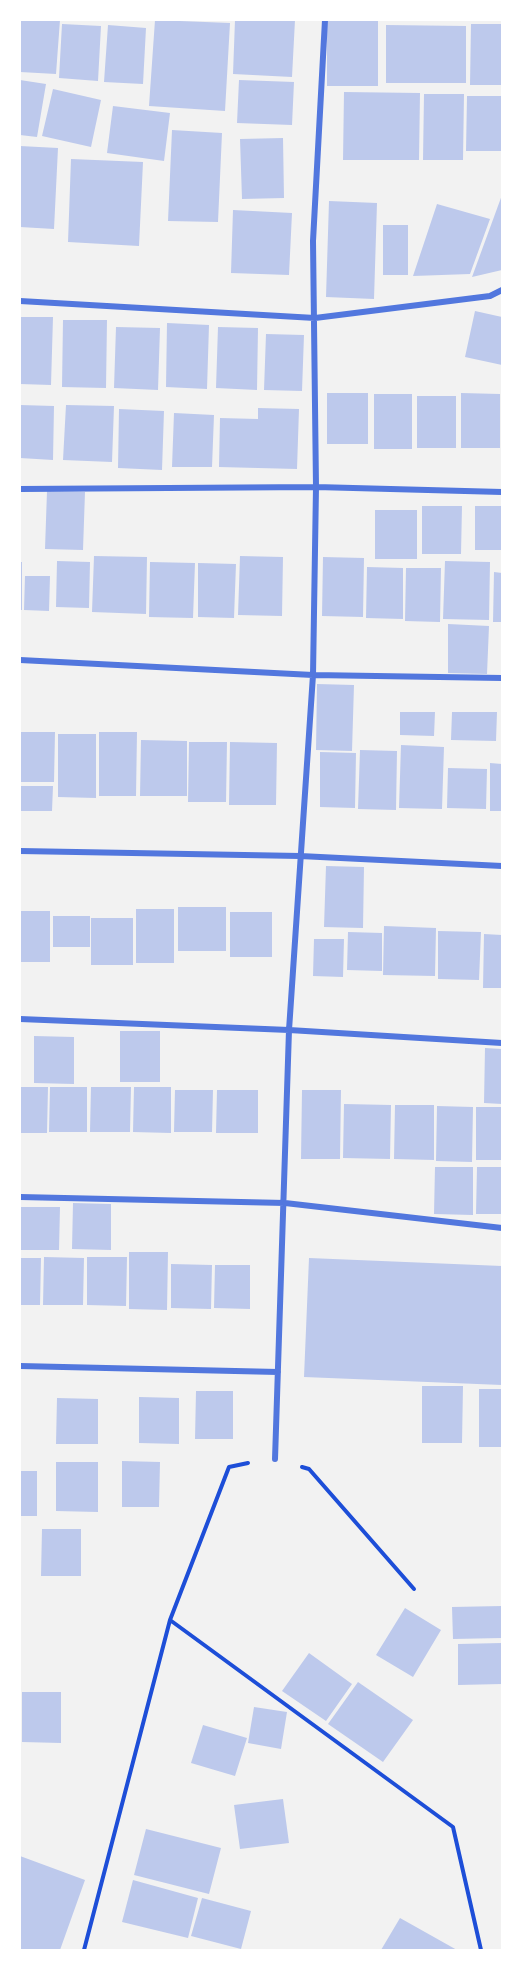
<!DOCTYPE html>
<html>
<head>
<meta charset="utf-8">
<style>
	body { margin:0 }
	#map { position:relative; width:522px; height:1970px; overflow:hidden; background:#f2f2f2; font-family:"Source Sans 3",sans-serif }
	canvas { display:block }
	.frame { position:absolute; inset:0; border:21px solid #fff; pointer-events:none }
</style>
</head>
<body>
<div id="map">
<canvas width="522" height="1970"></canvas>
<div class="frame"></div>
</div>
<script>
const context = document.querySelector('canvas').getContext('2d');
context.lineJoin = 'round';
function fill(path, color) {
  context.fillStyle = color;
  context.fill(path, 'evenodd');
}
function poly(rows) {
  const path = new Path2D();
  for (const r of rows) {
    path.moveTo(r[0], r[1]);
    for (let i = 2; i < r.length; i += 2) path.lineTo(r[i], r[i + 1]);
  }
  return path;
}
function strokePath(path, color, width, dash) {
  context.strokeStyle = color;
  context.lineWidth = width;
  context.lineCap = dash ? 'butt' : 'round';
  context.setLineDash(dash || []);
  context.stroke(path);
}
const building = poly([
	[20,20,60,20,56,74,20,72],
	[155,20,230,23,225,111,149,106],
	[235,20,295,20,292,77,233,74],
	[327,21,378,21,378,86,327,86],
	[62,24,101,26,98,81,59,78],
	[471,24,502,24,502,85,470,85],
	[108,25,146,28,143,84,104,82],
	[386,25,466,26,466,83,386,83],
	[20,80,46,84,37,137,20,135],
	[239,80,294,82,292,125,237,123],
	[53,89,101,100,91,147,42,136],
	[344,92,420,93,419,160,343,160],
	[424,94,464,94,463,160,423,160],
	[467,96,502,96,502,151,466,151],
	[113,106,170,113,164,161,107,153],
	[172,130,222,133,218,222,168,221],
	[283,138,284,198,242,199,240,139],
	[20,146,58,148,54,229,20,227],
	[71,159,143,162,139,246,68,242],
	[502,195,502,270,472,277],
	[329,201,377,203,374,299,326,297],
	[437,204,490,219,470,274,413,276],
	[233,210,292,213,289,275,231,273],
	[383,225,408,225,408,275,383,275],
	[475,311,502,317,502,365,465,357],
	[20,317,53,317,51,385,20,384],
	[63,320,107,320,106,388,62,387],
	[167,323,209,325,207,389,166,387],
	[116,327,160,328,158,390,114,388],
	[218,327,258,328,257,390,216,388],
	[266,334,304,335,302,391,264,390],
	[327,393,368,393,368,444,327,444],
	[461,393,500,394,500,448,461,448],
	[374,394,412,394,412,449,374,449],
	[417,396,456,396,456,448,417,448],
	[20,405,54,406,53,460,20,458],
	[66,405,114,406,112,462,63,460],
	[258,408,299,409,297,469,219,467,220,418,258,419],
	[119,409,164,411,162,470,118,468],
	[174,413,214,415,212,467,172,467],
	[47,491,85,492,83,550,45,549],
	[422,506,462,506,461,554,422,554],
	[475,506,502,506,502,550,475,550],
	[375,510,417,510,417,559,375,559],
	[94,556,147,557,146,614,92,612],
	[240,556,283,557,282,616,238,615],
	[323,557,364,558,363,617,322,616],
	[57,561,90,562,89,608,56,607],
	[445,561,490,562,489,620,443,619],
	[20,562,22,562,22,610,20,610],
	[150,562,195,563,193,618,149,617],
	[198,563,236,564,234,618,198,617],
	[367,567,403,568,403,619,366,618],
	[406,568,441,568,440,622,405,621],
	[494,572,502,573,502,622,493,622],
	[25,576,50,576,49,611,24,610],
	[448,624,489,626,487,674,448,673],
	[317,684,354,685,352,751,316,750],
	[400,712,435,712,434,736,400,735],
	[452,712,497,712,496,741,451,740],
	[20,732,55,732,54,782,20,782],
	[99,732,137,732,136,796,99,796],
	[58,734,96,734,96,798,58,797],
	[141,740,187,741,187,796,140,796],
	[189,742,227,742,226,802,188,802],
	[230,742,277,743,276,805,229,805],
	[401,745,444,747,442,809,399,808],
	[360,750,397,751,396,810,358,809],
	[320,752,356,753,355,808,320,807],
	[490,763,502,764,502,811,490,811],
	[448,768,487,769,486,809,447,808],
	[20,786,53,786,52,811,20,811],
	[326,866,364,867,363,928,324,927],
	[178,907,226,907,226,951,178,951],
	[136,909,174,909,174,963,136,963],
	[20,911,50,911,50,962,20,962],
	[230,912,272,912,272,957,230,957],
	[53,916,90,916,90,947,53,947],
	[91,918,133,918,133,965,91,965],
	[384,926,436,928,435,976,383,975],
	[438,931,481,932,479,980,438,979],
	[348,932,382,933,382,971,347,970],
	[484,934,502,935,502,988,483,988],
	[314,939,344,939,343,977,313,976],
	[120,1031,160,1031,160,1082,120,1082],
	[34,1036,74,1037,74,1084,34,1083],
	[485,1048,502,1049,502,1104,484,1103],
	[20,1087,48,1087,47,1133,20,1133],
	[50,1087,87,1087,87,1132,49,1132],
	[91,1087,131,1087,130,1132,90,1132],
	[134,1087,171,1087,171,1133,133,1132],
	[175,1090,213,1090,212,1132,174,1132],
	[217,1090,258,1090,258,1133,216,1133],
	[302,1090,341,1090,340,1159,301,1159],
	[344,1104,391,1105,390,1159,343,1158],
	[395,1105,434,1105,434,1160,394,1159],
	[437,1106,473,1107,472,1162,436,1161],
	[476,1107,502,1107,502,1160,476,1160],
	[435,1167,473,1167,473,1215,434,1214],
	[477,1167,502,1167,502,1214,476,1214],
	[73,1203,111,1204,111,1250,72,1249],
	[20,1207,60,1207,59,1250,20,1250],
	[129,1252,168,1252,167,1310,129,1309],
	[44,1257,84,1258,83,1305,43,1305],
	[87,1257,127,1257,126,1306,87,1305],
	[20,1258,41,1258,40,1305,20,1305],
	[309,1258,502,1266,502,1385,304,1377],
	[171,1264,212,1265,211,1309,171,1308],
	[215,1265,250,1265,250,1309,214,1308],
	[422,1386,463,1386,462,1443,422,1443],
	[479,1389,502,1389,502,1447,479,1447],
	[196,1391,233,1391,233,1439,195,1439],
	[139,1397,179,1398,179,1444,139,1443],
	[57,1398,98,1399,98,1444,56,1444],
	[122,1461,160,1462,159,1507,122,1507],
	[56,1462,98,1462,98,1512,56,1511],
	[20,1471,37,1471,37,1516,20,1516],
	[42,1529,81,1529,81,1576,41,1576],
	[502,1606,502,1638,453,1639,452,1607],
	[405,1608,441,1630,413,1677,376,1655],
	[502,1643,502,1684,458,1685,458,1644],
	[309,1653,352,1684,326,1721,282,1691],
	[358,1682,413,1720,383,1762,328,1724],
	[22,1692,61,1692,61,1743,22,1742],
	[254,1707,287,1712,281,1749,248,1743],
	[203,1725,247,1738,235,1776,191,1763],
	[283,1799,289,1843,240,1849,234,1805],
	[146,1829,221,1848,209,1894,134,1875],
	[20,1856,85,1880,60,1950,20,1950],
	[133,1880,198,1898,188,1938,122,1922],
	[202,1898,251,1911,241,1949,191,1936],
	[400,1918,457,1950,381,1950]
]);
const path = poly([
	[302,1467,309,1469,414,1589],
	[170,1620,453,1827,481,1950],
	[84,1950,170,1620,229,1467,248,1463]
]);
const minor = poly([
	[20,301,315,318,490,296,502,290],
	[20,489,316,487,502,492],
	[20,660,313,675,502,678],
	[20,851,300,856,502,866],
	[20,1019,289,1030,502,1043],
	[20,1197,285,1203,502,1228],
	[20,1366,278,1372],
	[275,1459,289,1030,313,675,316,487,313,241,325,20]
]);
fill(building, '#bdc9ec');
strokePath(path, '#1d4ed8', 4);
strokePath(minor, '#5277de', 6);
</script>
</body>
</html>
